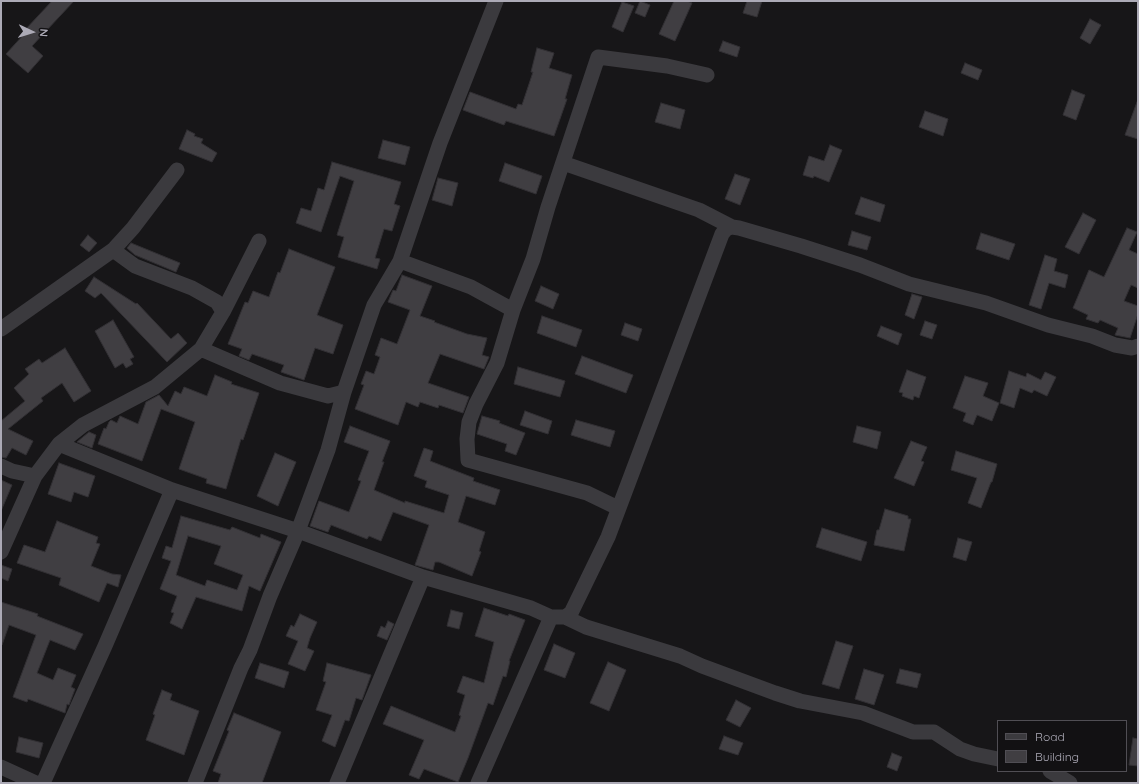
<!DOCTYPE html>
<html>
<head>
<meta charset="utf-8">
<style>
	body { margin:0 }
	#map { position:relative; width:1139px; height:784px; overflow:hidden; background:#171618; font-family:Quicksand,sans-serif }
	canvas { display:block }
	.frame { position:absolute; inset:0; border:2px solid #acaab6; pointer-events:none }
	.legend { position:absolute; left:997px; top:720px; width:130px; height:52px; box-sizing:border-box; background:#121113; border:1px solid #504e54; margin:0; padding:5px 7px; list-style:none; font-size:12px; color:#acaab6 }
	.legend li { display:flex; align-items:center; gap:8px; height:20px }
	.legend b { width:20px; border:1px solid #504e54 }
	.north { position:absolute; left:12px; top:12px; width:40px; height:40px; -webkit-text-stroke:3px #121113; paint-order:stroke; rotate:94deg; font-size:11px; font-weight:700; line-height:16px; text-align:center; color:#acaab6 }
	.north::after { content:''; display:block; margin:auto; width:14px; height:18px; background:#acaab6; clip-path:polygon(50% 0,100% 100%,50% 72%,0 100%) }
</style>
</head>
<body>
<div id="map">
<canvas width="1139" height="784"></canvas>
<div class="frame"></div>
<ul class="legend">
<li><b style="height:5px;background:#3b3a3e"></b>Road</li>
<li><b style="height:11px;background:#403e42"></b>Building</li>
</ul>
<div class="north">N</div>
</div>
<script>
const context = document.querySelector('canvas').getContext('2d');
context.lineJoin = 'round';
function fill(path, color) {
  context.fillStyle = color;
  context.fill(path, 'evenodd');
}
function poly(rows) {
  const path = new Path2D();
  for (const r of rows) {
    path.moveTo(r[0], r[1]);
    for (let i = 2; i < r.length; i += 2) path.lineTo(r[i], r[i + 1]);
  }
  return path;
}
function strokePath(path, color, width, dash) {
  context.strokeStyle = color;
  context.lineWidth = width;
  context.lineCap = dash ? 'butt' : 'round';
  context.setLineDash(dash || []);
  context.stroke(path);
}
const building = poly([
	[52,1,74,1,32,46,43,56,28,73,6,54,25,33,24,31,52,1],
	[640,1,650,5,645,17,635,13,640,1],
	[674,1,687,1,692,3,675,41,659,34,674,1],
	[747,1,762,1,757,17,743,13,747,1],
	[622,2,634,6,623,32,612,27,622,2],
	[1090,19,1101,25,1090,44,1080,38,1090,19],
	[723,41,740,47,737,57,719,51,723,41],
	[537,48,554,53,549,68,572,75,565,99,567,99,554,136,506,121,504,125,463,110,470,92,516,109,518,104,522,105,533,72,531,72,537,48],
	[965,63,982,70,978,80,961,73,965,63],
	[1072,90,1085,95,1076,120,1063,115,1072,90],
	[1137,102,1138,102,1138,139,1125,135,1137,102],
	[661,103,685,110,680,129,655,122,661,103],
	[925,111,948,119,943,136,919,127,925,111],
	[187,130,195,134,194,136,203,139,201,143,217,153,212,162,179,149,187,130],
	[383,140,410,147,405,165,378,158,383,140],
	[830,145,842,150,829,182,814,176,813,178,803,175,809,156,824,161,830,145],
	[332,162,401,182,394,204,400,206,392,231,384,229,375,258,380,259,377,269,338,257,344,237,337,235,354,181,340,176,321,232,296,223,301,208,311,211,318,188,324,190,332,162],
	[505,163,542,176,536,194,499,181,505,163],
	[735,174,750,179,740,205,725,199,735,174],
	[438,178,458,183,452,206,432,200,438,178],
	[861,197,885,205,880,222,855,214,861,197],
	[1083,213,1096,220,1079,254,1065,247,1083,213],
	[1127,228,1137,232,1129,250,1138,254,1138,288,1131,285,1124,301,1138,306,1138,314,1130,338,1115,335,1118,328,1100,320,1098,323,1086,319,1088,315,1073,308,1089,270,1104,277,1127,228],
	[852,231,871,237,867,250,848,245,852,231],
	[981,233,1015,244,1009,260,976,249,981,233],
	[88,235,97,243,89,252,80,245,88,235],
	[131,243,180,263,176,272,135,255,127,248,131,243],
	[289,249,335,267,317,315,343,325,333,354,315,348,304,380,281,372,284,365,252,354,249,360,239,356,242,349,228,344,245,302,248,303,253,291,269,297,278,272,280,273,289,249],
	[1045,255,1057,259,1054,271,1068,275,1065,288,1049,283,1041,309,1029,305,1045,255],
	[402,275,432,286,420,316,435,321,434,322,467,334,487,338,482,355,489,357,484,369,440,354,428,383,469,397,463,413,439,405,438,408,420,402,418,407,406,402,398,425,355,409,364,385,361,384,366,371,374,374,380,357,375,355,381,338,397,344,410,310,388,302,393,290,396,291,402,275],
	[94,277,136,304,137,303,171,339,178,333,187,343,167,362,101,293,95,298,85,291,94,277],
	[541,286,559,294,553,309,535,301,541,286],
	[912,294,922,297,914,319,905,315,912,294],
	[542,316,582,330,576,347,537,333,542,316],
	[113,320,134,357,130,359,133,364,126,368,123,363,115,368,95,331,113,320],
	[925,321,937,325,932,339,920,335,925,321],
	[625,323,642,329,638,341,621,335,625,323],
	[881,326,902,334,898,345,877,336,881,326],
	[65,348,91,391,74,402,62,383,41,398,43,401,8,429,33,441,26,455,12,448,6,458,1,457,1,421,25,401,14,388,29,374,25,369,39,359,42,363,65,348],
	[582,356,633,375,626,393,575,374,582,356],
	[518,367,565,381,560,397,514,384,518,367],
	[907,370,926,377,919,398,914,396,913,400,902,396,903,393,899,392,907,370],
	[1009,371,1026,377,1027,373,1041,380,1045,372,1056,377,1047,396,1034,390,1032,393,1020,388,1014,408,1000,403,1009,371],
	[215,375,232,382,231,384,259,393,243,440,241,439,226,489,206,483,207,479,179,469,195,422,161,409,142,461,98,444,104,428,106,429,109,422,111,420,117,423,120,416,138,424,146,402,159,395,168,406,175,391,181,394,184,387,207,396,215,375],
	[965,376,988,383,983,396,999,403,992,421,977,415,973,425,963,421,966,413,953,408,965,376],
	[525,411,552,421,548,434,520,425,525,411],
	[482,416,500,421,499,423,525,433,516,455,505,451,507,444,477,434,482,416],
	[576,420,615,431,610,447,571,435,576,420],
	[350,426,390,441,382,462,384,462,374,490,405,503,405,501,444,513,449,495,425,487,427,481,414,476,424,448,433,451,430,461,474,478,473,481,500,490,495,505,466,496,458,522,485,532,479,551,481,552,472,576,439,562,435,562,433,570,415,565,429,525,393,512,381,541,369,536,367,539,331,525,328,532,310,526,319,501,349,512,361,481,358,480,369,451,344,442,350,426],
	[857,426,881,432,877,449,853,442,857,426],
	[89,432,96,435,92,448,77,442,89,432],
	[911,441,927,447,921,461,924,462,914,486,894,478,911,441],
	[956,451,997,464,992,482,991,482,981,508,968,503,977,478,951,470,956,451],
	[275,453,296,462,278,506,257,496,275,453],
	[59,463,95,476,88,497,74,492,71,502,48,494,59,463],
	[1,480,12,485,1,511,1,480],
	[885,509,908,516,908,519,911,519,904,551,874,545,877,530,879,530,885,509],
	[181,516,230,530,232,527,260,538,261,534,281,542,260,591,249,586,242,611,196,597,182,629,170,623,174,613,171,612,177,596,160,589,171,561,162,558,166,546,172,548,181,516],
	[188,536,221,546,214,564,243,575,237,590,207,580,205,586,176,575,188,536],
	[57,521,98,537,96,543,100,544,91,566,112,574,121,575,118,587,107,583,99,602,59,585,61,578,17,563,24,545,45,552,57,521],
	[822,528,867,542,861,561,816,547,822,528],
	[958,538,972,542,966,561,953,557,958,538],
	[1,565,12,569,8,581,1,578,1,565],
	[1,602,38,614,37,616,83,634,75,650,50,640,37,673,53,680,58,668,76,675,71,687,75,689,69,705,67,704,65,713,28,699,27,702,13,697,36,635,9,625,2,645,1,645,1,602],
	[484,608,508,616,509,614,525,620,509,661,510,661,506,677,503,676,493,705,488,703,468,758,458,782,424,769,419,779,409,775,424,740,383,724,391,706,455,732,461,716,459,715,465,695,457,692,463,676,484,683,494,642,475,636,484,608],
	[451,610,463,613,459,629,447,626,451,610],
	[300,614,317,622,310,638,307,648,314,651,305,671,288,664,298,641,286,636,291,625,294,627,300,614],
	[388,621,394,624,387,640,377,636,381,626,385,628,388,621],
	[836,641,853,646,839,689,822,684,836,641],
	[554,644,575,653,565,678,544,670,554,644],
	[608,662,626,670,609,711,590,703,608,662],
	[260,663,289,672,284,688,255,678,260,663],
	[327,663,371,675,362,700,356,698,349,721,345,720,335,747,322,741,332,715,316,710,326,682,323,681,327,663],
	[864,669,884,675,874,705,855,699,864,669],
	[900,669,921,674,917,688,896,683,900,669],
	[162,690,172,694,170,700,199,711,184,755,146,740,155,715,153,714,162,690],
	[736,700,751,708,740,727,726,720,736,700],
	[234,713,281,732,262,783,218,783,221,774,213,771,229,731,227,730,234,713],
	[724,736,743,743,738,755,719,749,724,736],
	[19,737,43,743,39,758,16,752,19,737],
	[1133,738,1138,739,1138,766,1129,765,1133,738],
	[892,753,902,757,897,771,887,767,892,753]
]);
const minor = poly([
	[563,163,699,210,732,227],
	[113,250,135,266,192,288,217,302,223,312],
	[400,261,471,287,513,310],
	[1,329,113,250,133,228,177,170],
	[201,349,280,383,328,396,344,392],
	[59,444,172,490,298,531,423,577,531,608,551,617,565,617,571,613,608,537,722,234,726,229,732,227,739,228,801,246,860,265,909,284,986,303,1048,325,1092,336,1115,345,1132,348,1138,346],
	[1,466,12,471,35,476],
	[618,508,587,493,468,460,467,439,469,422,476,404,497,363,513,310,533,259,548,207,598,57,667,66,707,75],
	[1,552,35,476,59,444,83,425,155,387,201,349,223,312,259,241],
	[565,617,586,627,680,656,702,666,775,693,800,701,863,713,913,732,934,732,960,749,974,754,998,759],
	[1,767,36,783],
	[1050,771,1070,783],
	[43,783,105,646,172,490],
	[195,783,241,668,250,650,270,596,298,531,328,450,344,392,374,305,400,261,440,143,496,1],
	[337,783,423,577],
	[478,783,551,617]
]);
fill(building, '#403e42');
strokePath(building, '#323034', 1);
strokePath(minor, '#3b3a3e', 15);
</script>
</body>
</html>
